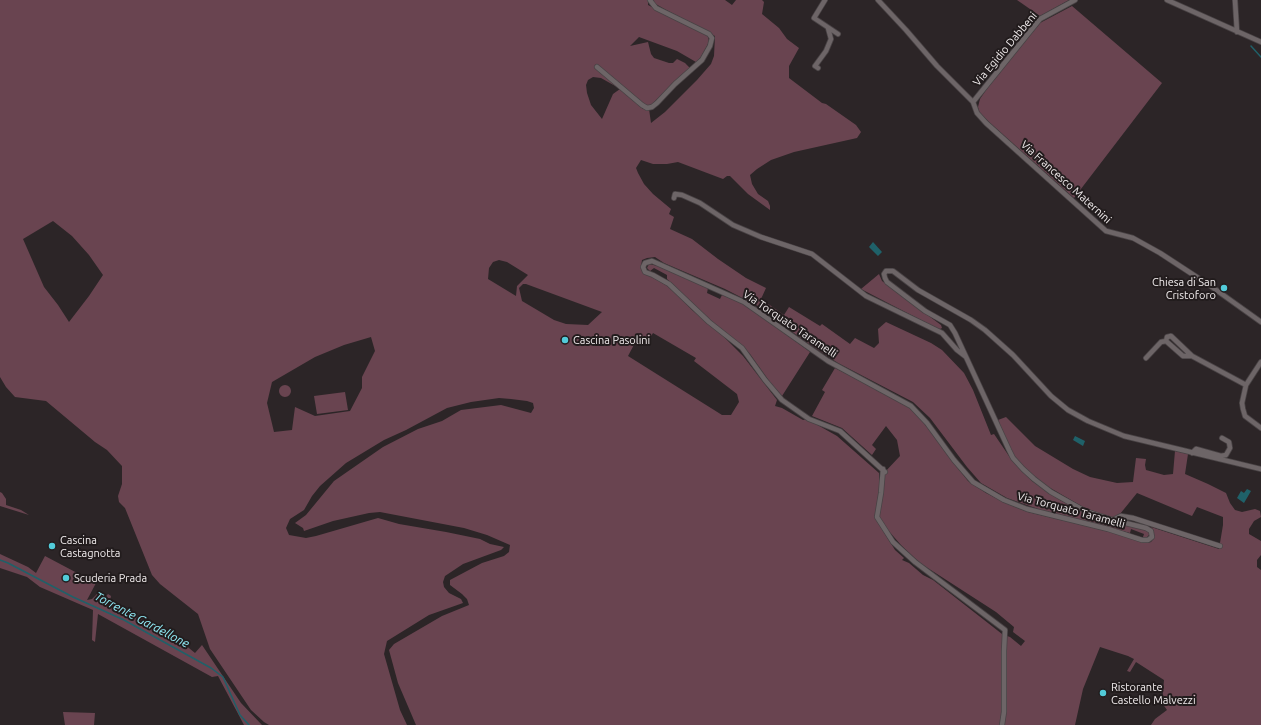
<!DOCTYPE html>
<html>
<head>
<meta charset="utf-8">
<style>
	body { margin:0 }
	canvas { display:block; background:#2c2527 }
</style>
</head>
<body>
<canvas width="1261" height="725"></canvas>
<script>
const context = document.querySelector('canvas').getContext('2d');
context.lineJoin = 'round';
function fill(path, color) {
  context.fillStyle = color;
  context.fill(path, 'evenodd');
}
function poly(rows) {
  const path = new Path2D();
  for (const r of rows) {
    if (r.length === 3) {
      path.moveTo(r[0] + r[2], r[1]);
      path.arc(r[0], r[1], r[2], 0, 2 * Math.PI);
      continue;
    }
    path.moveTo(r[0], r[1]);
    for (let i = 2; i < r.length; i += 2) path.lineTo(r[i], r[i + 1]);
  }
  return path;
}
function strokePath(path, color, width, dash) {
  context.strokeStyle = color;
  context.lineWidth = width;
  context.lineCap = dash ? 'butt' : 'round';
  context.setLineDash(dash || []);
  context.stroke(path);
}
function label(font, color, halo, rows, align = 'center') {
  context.font = font + ' Ubuntu,sans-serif';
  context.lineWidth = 4;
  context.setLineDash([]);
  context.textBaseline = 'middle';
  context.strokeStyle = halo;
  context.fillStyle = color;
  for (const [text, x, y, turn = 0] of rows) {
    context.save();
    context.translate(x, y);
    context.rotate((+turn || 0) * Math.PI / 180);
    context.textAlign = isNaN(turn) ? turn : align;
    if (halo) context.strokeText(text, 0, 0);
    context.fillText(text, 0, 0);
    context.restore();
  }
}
const green = poly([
	[0,0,648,0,648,5,708,36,709,42,701,57,696,62,677,51,639,37,630,46,648,42,651,54,654,58,669,63,673,63,677,59,685,63,690,68,651,105,646,106,619,84,617,87,601,78,593,77,588,80,586,85,587,93,591,105,602,119,613,94,620,89,643,109,649,109,651,123,665,112,697,80,711,64,714,56,715,36,668,11,654,3,653,0,725,0,732,5,736,0,762,0,764,2,762,14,779,28,787,39,799,48,789,66,789,78,822,103,826,104,856,125,861,132,857,138,794,152,771,160,757,169,750,175,752,184,758,194,768,201,770,206,770,210,748,194,730,176,727,176,723,179,678,162,667,164,653,164,641,160,636,168,638,173,644,184,653,194,671,209,669,214,674,217,670,229,692,239,718,259,746,278,766,288,761,299,784,315,789,307,820,326,822,324,850,344,855,338,874,348,879,343,878,329,886,322,931,343,942,350,964,373,973,390,991,435,994,434,1011,459,1032,481,1060,500,1087,514,1113,523,1139,527,1148,531,1150,534,1147,537,1143,537,1144,534,1131,529,1130,533,1041,510,1007,498,981,483,967,467,930,418,913,402,838,363,803,340,760,307,725,289,664,263,655,257,647,258,642,260,641,267,643,272,652,277,671,288,692,310,721,334,743,356,777,400,775,406,782,408,803,420,807,419,837,436,879,473,879,493,875,518,895,550,904,558,902,560,909,563,923,575,933,580,1002,634,1002,713,1000,725,416,725,398,683,389,650,394,644,442,616,469,605,467,599,462,594,450,585,450,580,482,563,504,556,509,552,510,545,487,535,464,528,380,512,369,513,333,521,304,531,303,528,295,523,306,515,334,481,383,447,418,429,442,421,461,410,501,405,531,413,534,408,533,403,527,401,511,399,499,398,471,402,447,408,406,430,384,440,346,463,320,486,312,496,304,510,290,519,286,528,289,535,306,538,316,536,378,518,399,524,446,532,480,539,490,544,504,547,501,550,463,564,445,576,443,582,444,587,449,593,461,599,463,603,429,615,387,641,384,654,400,710,407,725,269,725,264,722,251,710,210,649,198,614,160,584,152,575,125,508,119,502,118,496,122,484,122,466,107,450,95,442,46,401,15,397,6,387,0,377],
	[53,221,72,236,89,255,103,275,89,296,69,322,58,305,44,287,23,239],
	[499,260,507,262,528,275,517,286,516,296,488,279,489,268,493,262],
	[523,284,526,284,602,312,588,325,566,324,554,320,522,301,519,288],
	[653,333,696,358,694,361,737,394,739,402,731,415,722,415,628,356,637,339,646,344],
	[371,337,375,351,362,377,362,388,350,411,315,416,295,407,292,430,274,432,267,403,272,382,315,357,344,345],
	[1017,0,1069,0,1040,16],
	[1072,6,1162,83,1074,198,989,122,979,112,978,107,980,99,988,87,1040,23],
	[649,264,658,266,708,288,707,293,720,299,722,295,744,304,767,320,810,352,782,396,772,385,750,354,736,341,710,320,667,279,667,275,654,268,650,271,647,268],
	[879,274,882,281,941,325,942,328,940,329,936,328,861,289],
	[835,368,910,406,938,440,956,466,968,481,986,493,1006,503,1028,512,1119,534,1147,543,1151,542,1154,538,1154,531,1151,527,1219,549,1223,525,1223,517,1197,507,1192,516,1137,493,1120,514,1112,518,1083,507,1040,482,1019,463,1012,453,998,420,1006,417,1035,446,1073,469,1090,477,1117,483,1133,482,1136,458,1146,459,1145,465,1146,470,1164,475,1173,474,1175,451,1188,454,1185,474,1208,484,1226,493,1230,503,1235,510,1242,512,1255,509,1260,511,1261,517,1254,521,1249,529,1249,534,1261,541,1261,555,1257,560,1257,567,1261,570,1261,725,1151,725,1155,719,1167,710,1162,703,1164,680,1136,662,1130,672,1127,671,1134,659,1128,656,1100,647,1083,689,1075,725,1004,725,1007,636,1010,637,1021,646,1025,641,1013,632,1014,627,996,612,920,563,901,545,887,529,878,516,884,473,900,456,897,440,886,426,872,445,876,449,872,455,842,428,812,416,825,392,822,390],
	[285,391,6],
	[345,392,348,410,317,414,314,396],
	[0,492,2,493,6,499,6,505,21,510,29,515,0,506],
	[0,554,28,567,36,573,45,556,96,583,87,600,92,599,97,594,104,599,108,594,111,596,110,601,114,609,119,610,122,608,148,621,184,644,195,653,202,645,241,703,262,725,244,725,218,676,212,677,98,614,95,642,92,640,93,610,40,587,27,577,0,568],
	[63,712,95,713,94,725,65,725]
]);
const water = poly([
	[873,242,882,252,878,256,869,247],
	[1075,436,1085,441,1083,446,1073,440],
	[1247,489,1251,491,1244,503,1237,498,1241,491,1244,493]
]);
const stream = poly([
	[1251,46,1261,57],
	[0,560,8,563,73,597,124,620,211,668,223,677,240,715,249,725]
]);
const street = poly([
	[825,0,814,18,838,34],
	[878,0,906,30,937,66,973,102,977,113,986,123,1106,231,1133,238,1160,253,1212,287,1261,322],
	[1167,0,1261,42],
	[1235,0,1237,32],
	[597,67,642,105,647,108,652,107,657,103,675,84,702,60,710,46,712,38,709,34,656,8,652,3,650,0],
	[818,68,815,66,826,51,831,39,828,28],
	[973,102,1040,19,1075,0],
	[674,198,675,194,682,195,700,203,733,225,761,237,812,254,866,296,942,333,957,350,966,357],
	[1192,356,1183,356,1166,341,1167,337,1171,336,1192,356,1246,385],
	[1146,358,1161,342,1166,341],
	[1261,362,1246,385,1242,403,1243,409,1245,416,1261,428],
	[1192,453,1196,449,1221,456,1226,455,1230,448,1229,442,1222,438],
	[883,469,881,493,877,517,893,542,915,562,1005,630,1004,651,1004,712,1002,725],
	[885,472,840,431,809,419,782,400,765,380,742,348,709,322,669,284,653,275,645,272,643,267,645,263,652,261,744,302,828,361,911,406,927,423,954,460,973,482,1004,500,1027,509,1108,529,1142,540,1148,540,1152,537,1151,531,1146,528,1113,520,1085,511,1051,492,1034,479,1023,469,1013,458,1009,450,955,333,950,325,925,311,887,282,885,278,884,274,886,271,893,271,918,290,971,320,985,330,1013,355,1051,396,1068,410,1088,421,1124,436,1261,469],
	[1113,520,1121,516,1133,518,1220,546]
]);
const markers = [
	[1224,288,4,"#52cbd9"],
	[565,340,4,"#52cbd9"],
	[52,546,4,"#52cbd9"],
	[66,578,4,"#52cbd9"],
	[1103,693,4,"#52cbd9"]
];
const streetNames = [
	["Via Egidio Dabbeni",1005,49,-50],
	["Via Francesco Maternini",1066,182,42],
	["Via Torquato Taramelli",790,324,34],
	["Via Torquato Taramelli",1071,510,15]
];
const poiNames = [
	["Chiesa di San",1216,282,"right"],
	["Cristoforo",1216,295,"right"],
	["Cascina Pasolini",573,340],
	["Cascina",60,540],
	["Castagnotta",60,553],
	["Scuderia Prada",74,578],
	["Ristorante",1111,687],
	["Castello Malvezzi",1111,700]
];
const waterNames = [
	["Torrente Gardellone",142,620,28]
];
fill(green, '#694450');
fill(water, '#1f6169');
strokePath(stream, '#1f6169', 1.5);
strokePath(street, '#494345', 6);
strokePath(street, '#6d6567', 4.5);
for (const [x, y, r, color] of markers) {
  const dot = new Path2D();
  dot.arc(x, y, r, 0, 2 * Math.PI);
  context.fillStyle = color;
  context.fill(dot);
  strokePath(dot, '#221c1d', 1.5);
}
label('11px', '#f1eced', '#221c1d', streetNames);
label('11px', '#f1eced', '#221c1d', poiNames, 'left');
label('italic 12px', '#94f1fd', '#221c1d', waterNames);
</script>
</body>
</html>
